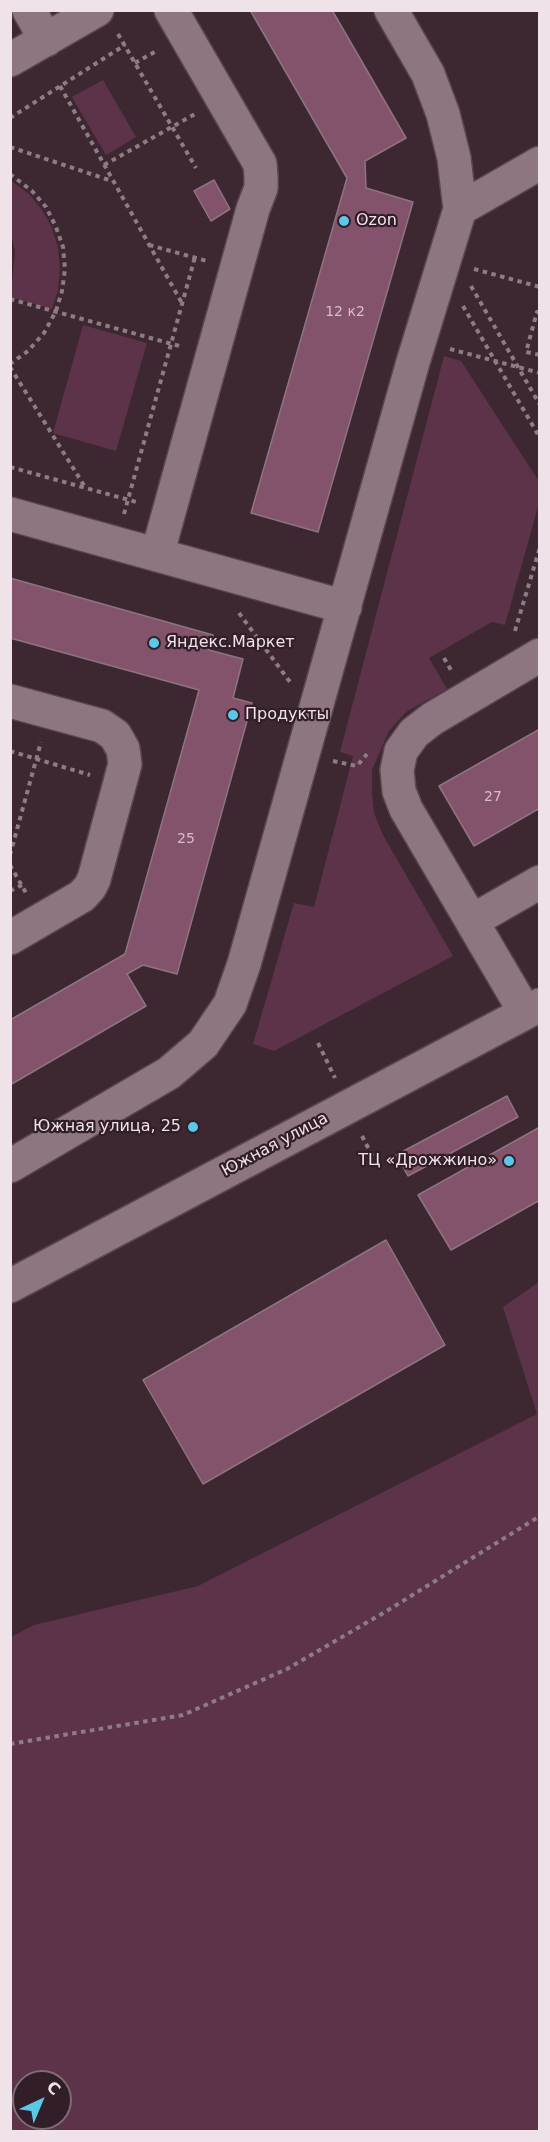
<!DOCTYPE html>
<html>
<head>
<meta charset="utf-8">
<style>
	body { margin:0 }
	#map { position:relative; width:550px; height:2142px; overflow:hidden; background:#3d2832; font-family:"DejaVu Sans",sans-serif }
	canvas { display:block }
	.frame { position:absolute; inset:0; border:12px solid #f0e2e9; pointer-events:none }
	.north { position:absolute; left:12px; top:2070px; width:60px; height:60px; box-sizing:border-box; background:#321e28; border:2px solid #7e6c75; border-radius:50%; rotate:44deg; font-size:16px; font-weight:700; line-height:24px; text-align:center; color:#f0e2e9 }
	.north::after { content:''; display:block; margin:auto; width:21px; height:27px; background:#5bc8e7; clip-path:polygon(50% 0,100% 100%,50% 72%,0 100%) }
</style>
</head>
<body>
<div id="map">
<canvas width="550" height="2142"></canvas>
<div class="frame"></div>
<div class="north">С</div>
</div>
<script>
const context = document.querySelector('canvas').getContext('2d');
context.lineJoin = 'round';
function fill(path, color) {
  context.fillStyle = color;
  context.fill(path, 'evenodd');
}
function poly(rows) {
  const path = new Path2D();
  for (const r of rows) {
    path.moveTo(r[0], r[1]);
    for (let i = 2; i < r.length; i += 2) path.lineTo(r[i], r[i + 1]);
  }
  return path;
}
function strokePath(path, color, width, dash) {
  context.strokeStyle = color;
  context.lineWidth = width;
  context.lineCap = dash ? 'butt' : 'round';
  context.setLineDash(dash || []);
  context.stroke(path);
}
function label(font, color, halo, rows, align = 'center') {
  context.font = font + ' "DejaVu Sans",sans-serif';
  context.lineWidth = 4.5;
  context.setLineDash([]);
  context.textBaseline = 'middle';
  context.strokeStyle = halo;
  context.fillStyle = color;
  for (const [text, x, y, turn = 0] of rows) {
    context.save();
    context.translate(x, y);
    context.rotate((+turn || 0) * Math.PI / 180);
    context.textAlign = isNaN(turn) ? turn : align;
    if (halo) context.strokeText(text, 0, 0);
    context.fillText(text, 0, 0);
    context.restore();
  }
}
const green = poly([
	[103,80,136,137,106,155,72,97],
	[10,180,29,194,42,210,52,228,58,248,60,269,58,290,52,309,11,297,15,251,11,233],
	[83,325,147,343,116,451,53,433],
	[444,356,461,361,540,483,539,503,505,625,492,622,429,658,447,689,406,712,389,731,372,770,372,793,374,813,383,835,453,956,274,1051,253,1044,294,903,314,907,353,756,340,752],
	[539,1282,539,2131,11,2131,11,1637,34,1625,198,1586,537,1414,503,1307],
	[24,2082,60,2082,60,2118,24,2118]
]);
const building = poly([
	[250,10,332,10,406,138,365,161,366,188,413,202,318,532,251,513,347,178,250,10],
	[214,180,230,209,211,221,194,191,214,180],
	[10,578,213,635,209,650,243,659,233,698,252,703,177,974,143,965,127,974,146,1006,10,1085,10,1020,125,954,199,690,10,638,10,578],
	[540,729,540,808,474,846,439,786,540,729],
	[507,1096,518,1117,408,1176,396,1155,507,1096],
	[540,1127,540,1200,451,1250,418,1195,540,1127],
	[386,1240,445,1345,203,1484,143,1380,386,1240]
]);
const path = poly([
	[118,34,196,168],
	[135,63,158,50],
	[60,86,183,305],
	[10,118,125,45],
	[10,147,112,181],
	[104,165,195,114],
	[10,174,32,191,46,207,56,227,63,247,65,269,62,291,56,311,44,333,28,351,10,364],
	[149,245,207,261],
	[474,269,540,287],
	[471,286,540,405],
	[10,299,183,347],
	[463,306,540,438],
	[540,313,537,312,526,352,540,355],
	[450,349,540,373],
	[10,367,85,487],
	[10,467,140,503],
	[124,514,195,257],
	[239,613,290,682],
	[515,631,540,547],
	[444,658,451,670],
	[10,751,90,775],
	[333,761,357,766,367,754],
	[10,855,41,742],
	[10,865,26,893],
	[10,891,22,885],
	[318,1043,335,1078],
	[362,1136,374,1159],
	[10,1744,183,1715,287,1669,385,1612,540,1516]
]);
const minor = poly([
	[29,10,46,40],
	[10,60,97,10],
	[460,209,540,163],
	[10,514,345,607],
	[157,555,253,209,261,188,261,176,260,164,171,10],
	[10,701,102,726,115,735,123,749,125,764,94,879,90,887,82,896,10,938],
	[472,921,540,882],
	[525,1012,406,809,399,791,397,770,401,751,414,733,432,719,540,655],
	[10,1166,169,1073,203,1044,230,1004,244,964,413,362,460,209,454,158,443,114,428,74,391,10],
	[10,1286,540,1005]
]);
const markers = [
	[344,221,6,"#5bc8e7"],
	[154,643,6,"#5bc8e7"],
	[233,715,6,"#5bc8e7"],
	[193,1127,6,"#5bc8e7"],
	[509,1161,6,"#5bc8e7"]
];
const numberNames = [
	["12 к2",345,312],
	["27",493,797],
	["25",186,839]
];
const poiNames = [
	["Ozon",356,221],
	["Яндекс.Маркет",166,643],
	["Продукты",245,715],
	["Южная улица, 25",181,1127,"right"],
	["ТЦ «Дрожжино»",497,1161,"right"]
];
const streetNames = [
	["Южная улица",275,1145,-28]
];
fill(green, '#5c3348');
fill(building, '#83536b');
strokePath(building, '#8d7480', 1.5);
strokePath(minor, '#584750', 36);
strokePath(path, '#8e7c85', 4, [4.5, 4.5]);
strokePath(minor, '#8e7681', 33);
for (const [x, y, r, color] of markers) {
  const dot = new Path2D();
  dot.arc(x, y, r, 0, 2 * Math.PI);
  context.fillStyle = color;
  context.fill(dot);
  strokePath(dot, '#321e28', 2);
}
label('14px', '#d5beca', null, numberNames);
label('16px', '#f0e2e9', '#321e28', poiNames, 'left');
label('16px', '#f0e2e9', '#321e28', streetNames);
</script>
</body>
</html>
